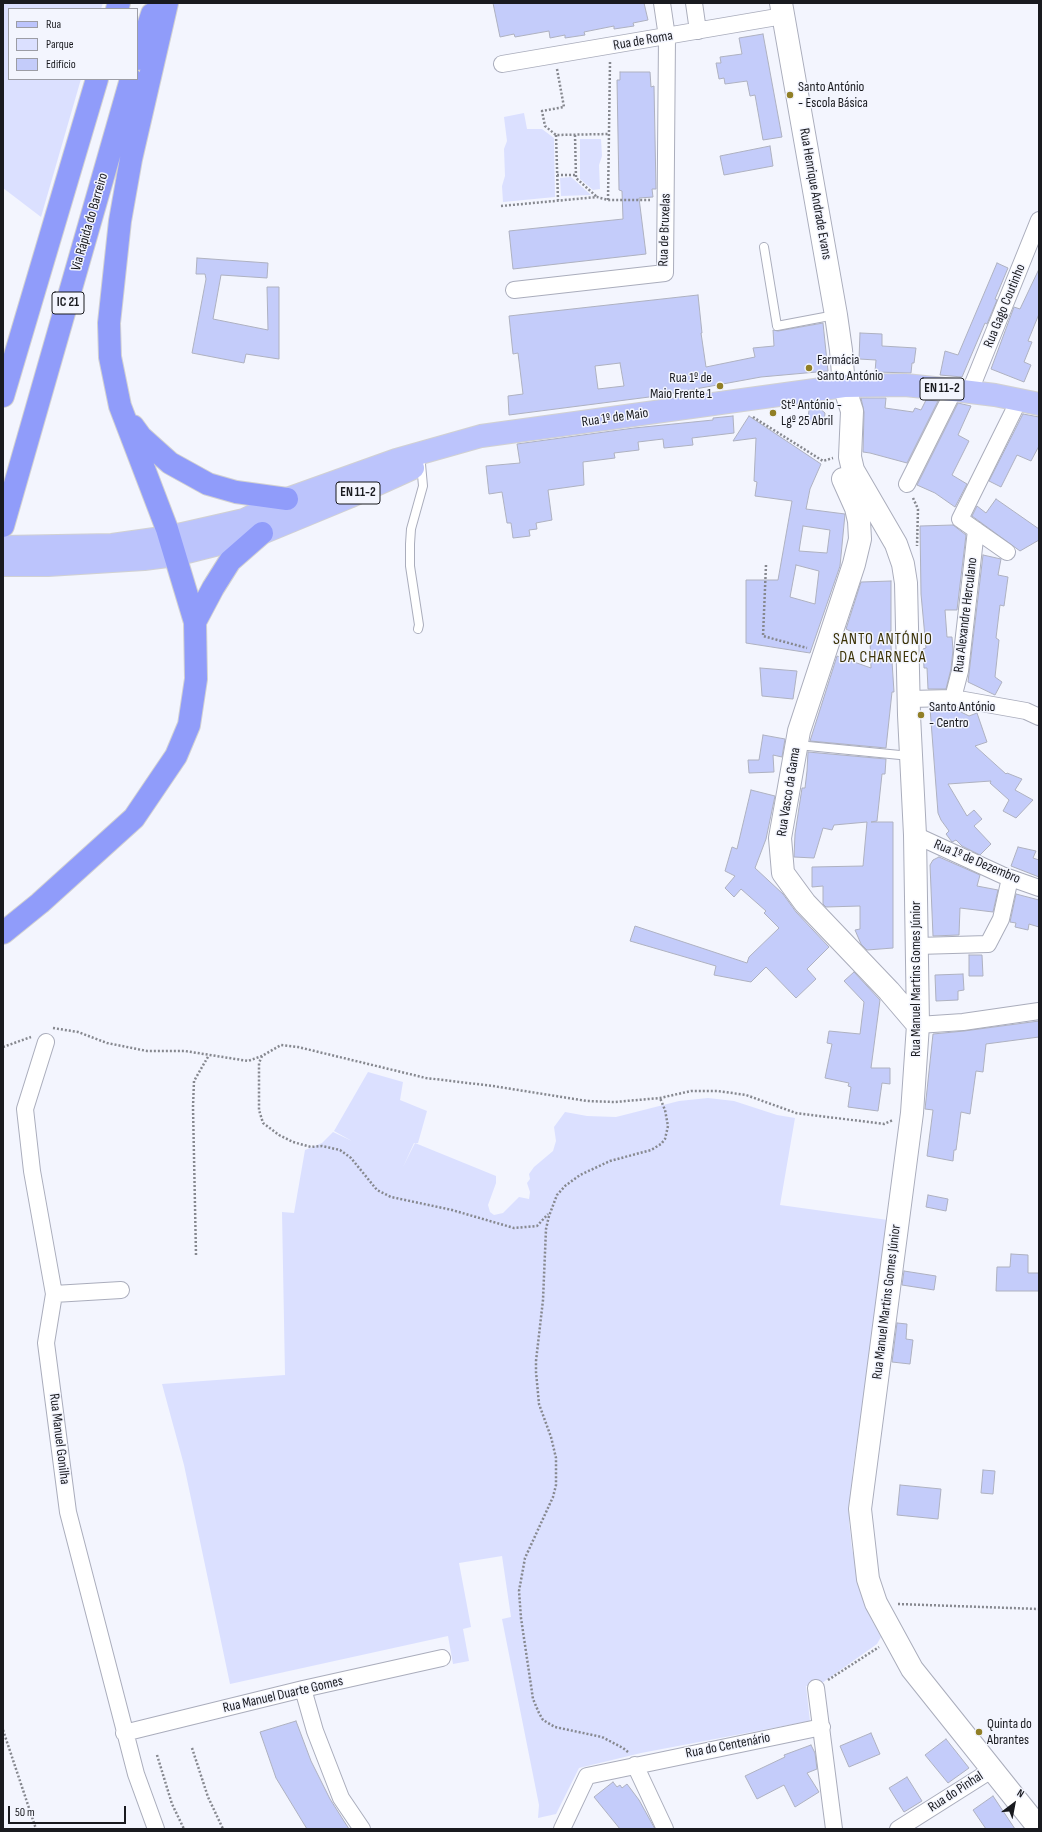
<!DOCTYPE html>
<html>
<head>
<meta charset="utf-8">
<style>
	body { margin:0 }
	#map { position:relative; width:1042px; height:1832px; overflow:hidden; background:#f3f5fe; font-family:"Sofia Sans Condensed",sans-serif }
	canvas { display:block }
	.frame { position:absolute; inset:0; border:4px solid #191a1f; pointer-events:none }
	.legend { position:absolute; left:8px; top:8px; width:130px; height:72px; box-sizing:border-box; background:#f3f5fe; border:1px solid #9c9da5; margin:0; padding:5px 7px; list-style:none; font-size:12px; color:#191a1f }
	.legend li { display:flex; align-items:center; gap:8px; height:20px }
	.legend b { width:20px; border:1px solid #9c9da5 }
	.north { position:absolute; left:994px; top:1784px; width:40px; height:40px; -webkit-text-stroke:3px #f3f5fe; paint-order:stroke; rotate:32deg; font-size:11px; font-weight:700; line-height:16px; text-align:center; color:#191a1f }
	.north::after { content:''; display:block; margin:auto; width:14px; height:18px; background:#191a1f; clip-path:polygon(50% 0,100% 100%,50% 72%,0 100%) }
	.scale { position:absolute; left:8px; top:1806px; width:118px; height:18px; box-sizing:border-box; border:2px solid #191a1f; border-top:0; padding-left:5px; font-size:12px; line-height:14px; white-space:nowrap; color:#191a1f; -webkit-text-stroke:3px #f3f5fe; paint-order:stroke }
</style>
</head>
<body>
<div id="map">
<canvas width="1042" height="1832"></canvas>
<div class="frame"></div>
<ul class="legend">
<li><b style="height:5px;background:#bcc4fc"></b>Rua</li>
<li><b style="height:11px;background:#dbe0ff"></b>Parque</li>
<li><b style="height:11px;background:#c4ccfa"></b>Edifício</li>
</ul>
<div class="north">N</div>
<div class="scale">50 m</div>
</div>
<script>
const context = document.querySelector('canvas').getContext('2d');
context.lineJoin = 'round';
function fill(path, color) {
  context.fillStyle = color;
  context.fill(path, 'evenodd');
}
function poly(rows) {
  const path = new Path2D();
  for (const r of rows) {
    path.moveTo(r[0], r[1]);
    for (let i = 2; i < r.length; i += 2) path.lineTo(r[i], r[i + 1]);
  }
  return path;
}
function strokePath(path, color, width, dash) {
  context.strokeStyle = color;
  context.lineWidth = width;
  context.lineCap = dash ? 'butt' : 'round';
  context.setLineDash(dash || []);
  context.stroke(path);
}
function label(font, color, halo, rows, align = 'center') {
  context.font = font + ' "Sofia Sans Condensed",sans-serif';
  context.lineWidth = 3;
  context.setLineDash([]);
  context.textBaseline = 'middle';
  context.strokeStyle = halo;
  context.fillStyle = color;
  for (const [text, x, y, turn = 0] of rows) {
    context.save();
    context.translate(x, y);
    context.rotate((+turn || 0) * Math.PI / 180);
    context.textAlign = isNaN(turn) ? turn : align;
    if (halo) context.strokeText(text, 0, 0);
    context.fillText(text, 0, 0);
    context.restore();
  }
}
const green = poly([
	[3,3,103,3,101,9,9,9,9,79,81,79,41,217,3,188],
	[524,113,527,129,542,129,554,138,555,197,503,202,502,186,505,176,504,149,507,141,504,117],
	[580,139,601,139,602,156,599,165,600,189,593,190,580,179],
	[571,177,591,195,561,196,560,178],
	[368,1072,403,1082,400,1100,427,1111,418,1143,414,1143,403,1167,415,1143,496,1176,496,1183,488,1205,490,1212,494,1215,503,1213,519,1197,529,1199,530,1192,527,1183,530,1179,529,1174,534,1167,553,1151,556,1141,554,1127,565,1112,587,1116,616,1117,679,1101,708,1098,734,1101,777,1115,795,1118,780,1205,888,1220,874,1331,853,1468,849,1521,852,1549,869,1615,881,1637,877,1644,822,1683,806,1686,810,1721,641,1753,579,1768,556,1814,538,1818,539,1805,502,1619,511,1617,502,1556,459,1563,471,1627,463,1629,469,1661,453,1664,448,1636,230,1684,184,1465,162,1384,285,1375,282,1212,294,1213,305,1150,322,1143,333,1132,352,1141,334,1131]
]);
const building = poly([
	[493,3,644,3,648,20,633,23,634,26,614,29,614,26,584,32,585,35,565,38,565,35,550,38,549,31,515,37,514,34,500,37,493,3],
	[763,34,782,137,763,140,755,95,750,96,747,81,725,84,724,78,719,79,716,63,721,63,720,57,742,54,739,38,763,34],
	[620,72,650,72,651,87,654,86,656,189,652,189,653,197,639,198,646,254,513,269,509,231,623,219,622,191,619,190,617,80,620,80,620,72],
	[770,146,773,166,724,175,720,156,770,146],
	[197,258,268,263,267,278,221,275,213,319,268,330,267,287,279,287,279,359,246,354,244,363,192,353,206,279,205,274,196,274,197,258],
	[997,263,1008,268,995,299,997,300,987,324,985,323,962,377,940,375,945,351,958,355,997,263],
	[1039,269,1039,314,1028,341,1032,342,1024,362,1031,365,1024,382,991,369,1014,307,1020,309,1039,269],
	[698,295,702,333,701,333,706,367,755,357,753,348,774,346,773,330,778,331,823,323,828,371,761,377,657,396,509,415,508,396,523,394,518,353,513,354,509,316,698,295],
	[620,363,624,386,598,389,595,366,620,363],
	[860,333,882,334,882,346,916,348,914,363,912,363,911,373,875,372,876,360,859,359,860,333],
	[861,398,886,398,885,408,913,412,915,408,921,410,926,400,938,401,907,463,870,453,863,452,864,412,861,398],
	[958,403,971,406,958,435,969,441,952,475,967,484,955,507,935,493,917,485,958,403],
	[818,407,825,413,824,422,815,425,808,420,809,410,818,407],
	[1023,414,1039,417,1039,446,1031,461,1017,455,1001,487,989,481,1023,414],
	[733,416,734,433,692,438,693,445,664,448,663,439,638,442,639,450,614,453,615,458,583,462,584,485,548,490,552,520,536,523,537,529,529,530,530,536,513,538,511,523,507,523,502,492,489,494,486,466,520,463,517,444,634,428,713,420,713,418,733,416],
	[749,416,821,464,810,489,806,509,845,514,840,566,810,653,746,643,746,580,778,580,792,501,755,496,757,482,754,481,756,438,733,441,749,416],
	[803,526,830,530,827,553,799,551,803,526],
	[796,565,819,571,815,604,790,597,796,565],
	[996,499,1039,529,1039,540,1020,551,972,516,977,506,986,513,996,499],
	[953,525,966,535,957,610,945,610,947,637,952,637,953,650,951,669,946,689,928,689,927,668,924,668,923,649,926,648,921,594,920,526,953,525],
	[983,555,1001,559,998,575,1008,577,1004,606,1000,605,996,638,999,640,995,677,1002,682,995,695,968,682,983,555],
	[891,581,891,631,890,631,894,692,892,692,886,748,810,741,837,656,871,668,870,641,846,629,861,582,891,581],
	[760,668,797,671,793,699,762,696,760,668],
	[930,708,953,708,969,716,977,713,987,742,975,746,1006,774,1007,773,1022,779,1015,790,1033,800,1016,818,1003,811,1009,800,990,783,991,781,948,784,967,816,974,810,982,819,974,826,991,844,980,855,962,846,956,840,952,842,946,834,949,831,941,820,938,813,930,708],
	[763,735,785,739,782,757,773,755,774,772,749,773,748,760,759,760,763,735],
	[808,752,886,759,885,774,882,774,877,821,871,822,893,822,893,948,867,950,861,944,855,930,860,929,860,906,826,907,823,904,823,886,812,887,812,867,863,866,867,822,834,825,832,830,823,828,814,858,794,857,795,834,802,788,805,788,807,771,808,752],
	[751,790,775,796,766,839,755,868,783,894,796,912,829,947,807,969,816,979,796,998,766,967,751,982,714,975,716,966,630,941,635,926,747,963,749,957,779,928,764,913,766,911,741,889,734,897,725,888,735,876,725,871,732,847,737,849,751,790],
	[1018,847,1036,851,1033,858,1039,860,1039,877,1011,866,1018,847],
	[939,857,980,875,977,886,998,890,993,912,960,908,959,935,933,936,930,865,933,860,939,857],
	[1016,894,1039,900,1039,927,1029,924,1028,930,1015,927,1016,923,1010,922,1016,894],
	[969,955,982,955,983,976,969,976,969,955],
	[854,972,880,1000,871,1068,890,1068,890,1084,882,1083,878,1111,848,1107,851,1087,848,1086,849,1083,825,1078,832,1044,827,1043,829,1031,860,1034,864,1002,844,981,854,972],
	[963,974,964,990,958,991,958,1000,936,1001,935,975,963,974],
	[1039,1021,1039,1037,986,1044,983,1072,976,1071,970,1114,961,1112,956,1150,954,1150,953,1161,927,1156,933,1110,925,1109,933,1034,964,1031,1039,1021],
	[928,1195,948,1199,946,1211,926,1207,928,1195],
	[1011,1254,1028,1255,1028,1273,1039,1273,1039,1291,996,1291,997,1267,1010,1267,1011,1254],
	[904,1271,936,1276,934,1290,902,1285,904,1271],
	[897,1323,907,1324,906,1339,913,1340,910,1364,892,1362,897,1323],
	[983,1470,995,1471,993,1494,981,1493,983,1470],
	[900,1485,941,1489,938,1519,897,1515,900,1485],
	[296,1721,311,1761,330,1799,349,1829,307,1829,276,1778,260,1732,296,1721],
	[871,1733,880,1754,849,1767,840,1746,871,1733],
	[946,1739,969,1768,948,1783,925,1755,946,1739],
	[811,1745,815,1753,817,1769,807,1773,819,1792,795,1807,784,1785,757,1799,745,1776,785,1757,784,1755,811,1745],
	[907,1777,922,1801,904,1812,889,1788,907,1777],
	[613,1782,617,1787,620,1785,622,1788,627,1784,639,1800,655,1829,620,1829,594,1797,613,1782],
	[993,1796,1015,1829,986,1829,973,1810,993,1796]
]);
const path = poly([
	[557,69,564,107,542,111,545,126,556,135,609,134],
	[556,135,558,200],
	[575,135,576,178,597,197],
	[557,175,576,175],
	[608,200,610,62],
	[501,206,597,197,608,200,650,200],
	[753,417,823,461,833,458],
	[913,498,918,509,917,546],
	[766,565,763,636,807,648],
	[53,1028,78,1032,107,1043,147,1051,185,1051,248,1061,262,1056,281,1045,298,1047,426,1078,493,1086,587,1101,615,1102,660,1098,691,1091,718,1091,746,1095,796,1113,884,1124,893,1120],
	[3,1047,31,1037],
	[262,1056,259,1063,259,1110,263,1123,279,1135,293,1142,311,1147,322,1146,340,1150,351,1158,377,1190,391,1197,452,1210,514,1228,537,1226,548,1214],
	[196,1255,193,1107,194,1081,209,1055],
	[898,1604,1039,1609],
	[828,1680,879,1647],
	[3,1730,36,1829],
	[192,1748,208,1797,223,1829],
	[628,1752,623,1748,602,1737,555,1727,543,1720,539,1713,533,1699,521,1618,519,1591,525,1558,553,1497,556,1485,556,1458,551,1437,539,1404,536,1372,536,1361,543,1300,546,1229,549,1216,557,1195,565,1186,580,1175,610,1161,651,1150,661,1144,665,1139,668,1126,665,1110,660,1098],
	[157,1755,172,1804,184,1829]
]);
const lane = poly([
	[764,247,777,326,835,315],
	[418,629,419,625,410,566,410,544,411,529,423,486,421,464],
	[798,745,910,756]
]);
const street = poly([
	[694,3,698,31],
	[502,64,783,16],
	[514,290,665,273,667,37,662,3],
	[970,391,1039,220],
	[907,484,954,390],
	[1007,552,960,519,1019,400],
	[953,698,960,671,976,530],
	[909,699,953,698,1026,711,1039,717],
	[915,835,1002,875,1039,888],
	[917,946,988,944,1001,919,1010,878],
	[918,1025,963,1022,1039,1011],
	[46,1042,25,1109,32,1171,54,1294,46,1343,68,1512,136,1774,156,1829],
	[54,1294,121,1290],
	[816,1688,834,1829],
	[303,1689,315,1731,341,1798,362,1829],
	[124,1733,303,1689,442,1658],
	[635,1765,665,1829],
	[562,1829,587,1776,822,1727],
	[898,1829,993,1769]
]);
const secondary = poly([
	[781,3,836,315,841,350,844,386,852,411,850,457,853,470,896,544,903,564,906,583,909,715,915,835,918,1025,912,1113,860,1509,868,1579,876,1603,912,1669,1039,1828],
	[843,479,856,508,859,521,860,539,854,564,799,731,780,838,783,873,805,903,889,991,918,1025]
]);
const primary = poly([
	[3,547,112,545,169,537,244,520,287,499,396,460,481,436,844,386,905,385,954,390,995,395,1039,404],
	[3,565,48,565,144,559,175,555,262,533,349,497,413,468]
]);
const highway = poly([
	[117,9,119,3],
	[137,59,152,14],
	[3,396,97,79],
	[133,426,141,437,170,463,208,484,236,492,287,499],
	[3,526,131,79],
	[195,622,213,588,230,561,262,533],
	[3,933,40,903,134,818,176,756,189,725,196,679,195,622,167,529,120,406,110,357,109,323,120,221,131,159,167,3]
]);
const markers = [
	[790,95,4,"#917f26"],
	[809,368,4,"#917f26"],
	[720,386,4,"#917f26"],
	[773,413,4,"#917f26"],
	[921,715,4,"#917f26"],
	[979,1732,4,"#917f26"]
];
const shields = [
	[68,303,32],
	[942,389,44],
	[358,493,44]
];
const shieldNames = [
	["IC 21",68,303],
	["EN 11-2",942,389],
	["EN 11-2",358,493]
];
const streetNames = [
	["Rua de Roma",643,41,-10],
	["Rua Henrique Andrade Evans",815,194,80],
	["Via Rápida do Barreiro",90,222,-74],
	["Rua de Bruxelas",665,230,-88],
	["Rua Gago Coutinho",1005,306,-68],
	["Rua 1º de Maio",615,418,-8],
	["Rua Alexandre Herculano",966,615,-83],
	["Rua Vasco da Gama",789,792,-81],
	["Rua 1º de Dezembro",977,862,23],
	["Rua Manuel Martins Gomes Júnior",916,979,-90],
	["Rua Manuel Martins Gomes Júnior",887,1302,-83],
	["Rua Manuel Gonilha",59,1439,83],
	["Rua Manuel Duarte Gomes",283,1695,-13],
	["Rua do Centenário",728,1746,-11],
	["Rua do Pinhal",956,1792,-33]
];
const poiNames = [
	["Santo António",798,87],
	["- Escola Básica",798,103],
	["Farmácia",817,360],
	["Santo António",817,376],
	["Rua 1º de",712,378,"right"],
	["Maio Frente 1",712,394,"right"],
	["Stº António -",781,405],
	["Lgº 25 Abril",781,421],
	["Santo António",929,707],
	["- Centro",929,723],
	["Quinta do",987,1724],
	["Abrantes",987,1740]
];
const quarterNames = [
	["SANTO ANTÓNIO",883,640],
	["DA CHARNECA",883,658]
];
fill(green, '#dbe0ff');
fill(building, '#c4ccfa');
strokePath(building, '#aeb1c0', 1);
strokePath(lane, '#aaadbc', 10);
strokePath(street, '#aaadbc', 18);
strokePath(secondary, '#aaadbc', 24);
strokePath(primary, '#d1d1d2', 24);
strokePath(highway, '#d1d1d2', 24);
strokePath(path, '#86888f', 2.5, [2, 2]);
strokePath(lane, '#fff', 8);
strokePath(street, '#fff', 16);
strokePath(secondary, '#fff', 22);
strokePath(primary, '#bcc4fc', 22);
strokePath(highway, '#909cfa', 22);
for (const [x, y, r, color] of markers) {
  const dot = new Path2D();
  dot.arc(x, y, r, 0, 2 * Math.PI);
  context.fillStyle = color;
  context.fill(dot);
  strokePath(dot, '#f3f5fe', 1.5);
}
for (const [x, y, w] of shields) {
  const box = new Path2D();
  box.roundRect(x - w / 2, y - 11, w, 22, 3);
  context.fillStyle = '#f3f5fe';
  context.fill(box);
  strokePath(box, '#191a1f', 1);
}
label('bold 13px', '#191a1f', null, shieldNames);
label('14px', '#191a1f', '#f3f5fe', streetNames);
label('14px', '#191a1f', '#f3f5fe', poiNames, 'left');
context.letterSpacing = '1px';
label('16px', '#3b3206', '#f3f5fe', quarterNames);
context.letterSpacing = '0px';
</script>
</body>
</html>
